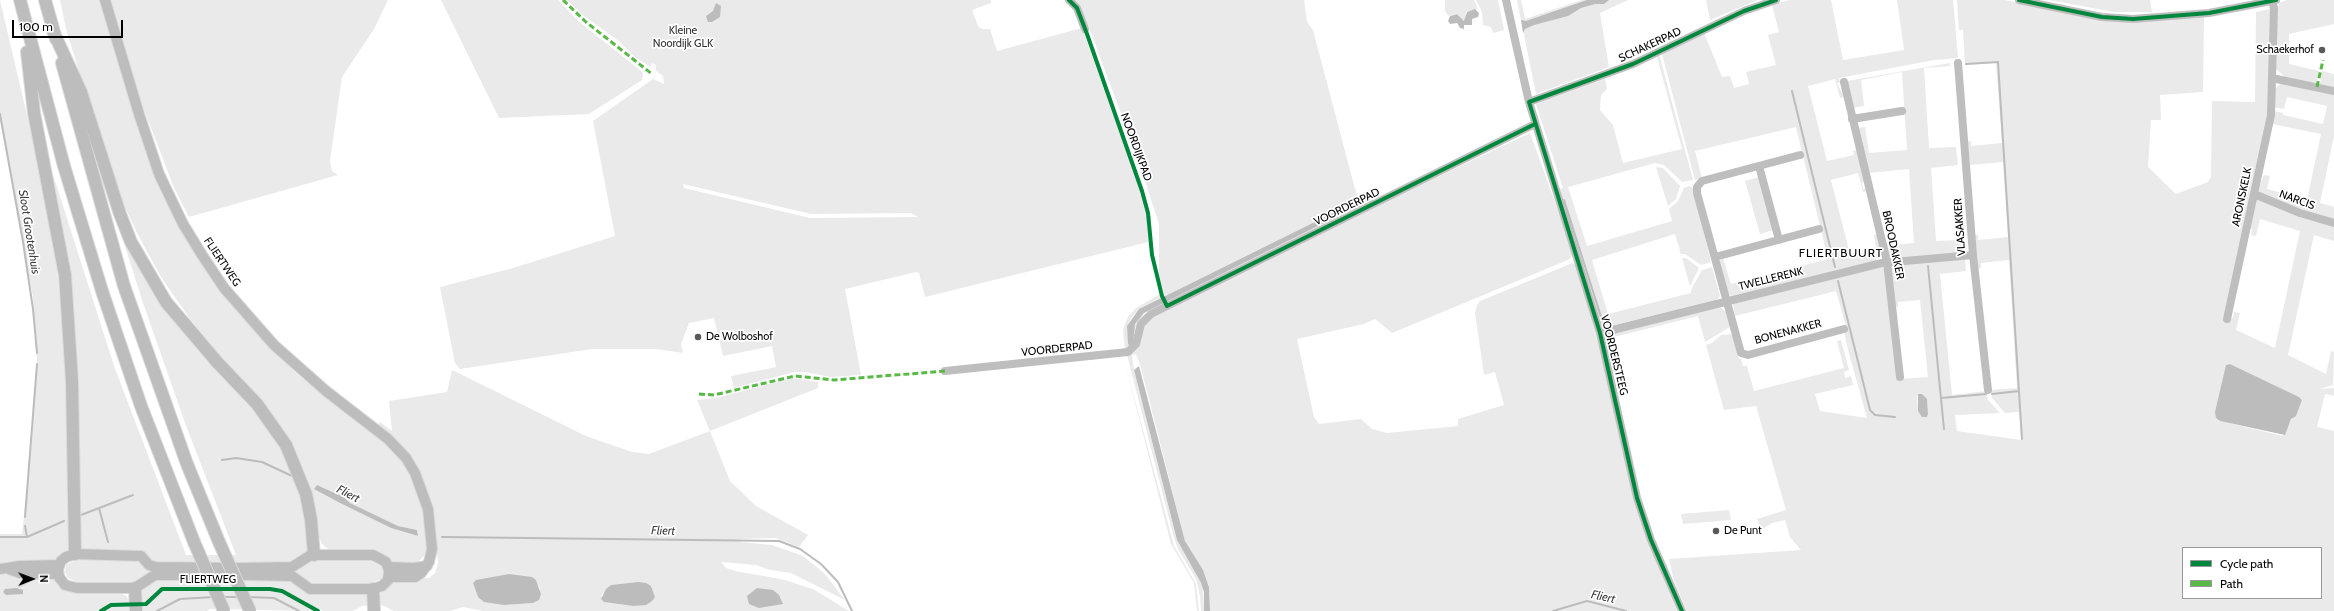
<!DOCTYPE html>
<html>
<head>
<meta charset="utf-8">
<style>
	body { margin:0 }
	#map { position:relative; width:2334px; height:611px; overflow:hidden; background:#fff; font-family:Cabin,sans-serif }
	canvas { display:block }
	.legend { position:absolute; left:2182px; top:547px; width:140px; height:52px; box-sizing:border-box; background:#fff; border:1px solid #999; margin:0; padding:5px 7px; list-style:none; font-size:12px; color:#000 }
	.legend li { display:flex; align-items:center; gap:8px; height:20px }
	.legend b { width:20px; border:1px solid #999 }
	.north { position:absolute; left:12px; top:559px; width:40px; height:40px; -webkit-text-stroke:3px #fff; paint-order:stroke; rotate:89deg; font-size:11px; font-weight:700; line-height:16px; text-align:center; color:#000 }
	.north::after { content:''; display:block; margin:auto; width:14px; height:18px; background:#000; clip-path:polygon(50% 0,100% 100%,50% 72%,0 100%) }
	.scale { position:absolute; left:12px; top:20px; width:111px; height:18px; box-sizing:border-box; border:2px solid #000; border-top:0; padding-left:5px; font-size:12px; line-height:14px; white-space:nowrap; color:#000; -webkit-text-stroke:3px #fff; paint-order:stroke }
</style>
</head>
<body>
<div id="map">
<canvas width="2334" height="611"></canvas>
<ul class="legend">
<li><b style="height:5px;background:#00873e"></b>Cycle path</li>
<li><b style="height:5px;background:#58b947"></b>Path</li>
</ul>
<div class="north">N</div>
<div class="scale">100 m</div>
</div>
<script>
const context = document.querySelector('canvas').getContext('2d');
context.lineJoin = 'round';
function fill(path, color) {
  context.fillStyle = color;
  context.fill(path, 'evenodd');
}
function poly(rows) {
  const path = new Path2D();
  for (const r of rows) {
    path.moveTo(r[0], r[1]);
    for (let i = 2; i < r.length; i += 2) path.lineTo(r[i], r[i + 1]);
  }
  return path;
}
function strokePath(path, color, width, dash) {
  context.strokeStyle = color;
  context.lineWidth = width;
  context.lineCap = dash ? 'butt' : 'round';
  context.setLineDash(dash || []);
  context.stroke(path);
}
function label(font, color, halo, rows, align = 'center') {
  context.font = font + ' Cabin,sans-serif';
  context.lineWidth = 3.5;
  context.setLineDash([]);
  context.textBaseline = 'middle';
  context.strokeStyle = halo;
  context.fillStyle = color;
  for (const [text, x, y, turn = 0] of rows) {
    context.save();
    context.translate(x, y);
    context.rotate((+turn || 0) * Math.PI / 180);
    context.textAlign = isNaN(turn) ? turn : align;
    if (halo) context.strokeText(text, 0, 0);
    context.fillText(text, 0, 0);
    context.restore();
  }
}
const green = poly([
	[0,0,37,158,56,257,64,344,73,542,68,550,53,561,0,564,0,534,22,534,31,450,37,364,33,297,0,120],
	[60,0,101,0,156,178,209,274,230,303,298,375,379,438,406,467,420,497,425,520,427,548,424,556,417,563,398,566,329,550,322,544,319,537,311,487,292,442,261,400,221,358,190,319,161,277,138,235,124,205,95,123,66,29],
	[317,485,339,495,345,488,345,498,350,503,398,526,417,530,418,536,391,528,338,502,321,493],
	[109,0,388,0,374,29,342,77,330,161,332,171,338,175,189,217,174,188,142,104],
	[441,0,558,0,578,21,640,70,643,73,642,80,589,114,499,118],
	[567,0,991,0,991,3,972,10,978,26,982,29,990,29,997,51,1082,28,1143,198,1147,216,1148,242,925,297,919,273,916,272,845,289,861,375,830,377,806,372,794,372,734,388,731,376,776,367,772,346,723,356,714,318,689,323,681,344,683,353,656,349,592,349,460,369,455,363,440,287,513,268,615,236,593,121,653,79,664,84,663,76,656,71,656,65,652,63,651,67,635,57,620,42,583,15],
	[683,184,811,214,911,213,918,217,810,218,684,188],
	[1073,0,1304,0,1307,22,1313,30,1355,189,1362,208,1167,303,1343,213,1341,209,1165,296,1159,275,1159,224,1138,159,1090,30,1083,14],
	[1445,0,1474,0,1478,9,1466,12,1465,20,1463,21,1457,13,1449,16,1447,14,1445,11],
	[1476,0,1498,0,1504,30,1493,33,1491,27,1483,25,1482,12],
	[1517,0,1521,0,1525,19,1582,0,1628,0,1600,13,1609,67,1536,94],
	[1706,0,1758,0,1710,20],
	[1789,0,1831,0,1843,60,1904,50,1897,0,1953,0,1958,58,1934,60,1839,78,1840,82,1837,83,1844,97,1840,98,1835,79,1808,86,1827,161,1854,155,1853,151,1857,150,1864,182,1862,183,1863,189,1866,188,1867,191,1863,192,1858,173,1831,180,1850,254,1876,247,1874,235,1877,234,1881,254,1875,261,1732,296,1728,294,1719,262,1723,258,1731,284,1828,259,1796,127,1695,151,1702,178,1695,180,1662,54,1704,33,1722,77,1730,76,1734,88,1749,84,1746,72,1776,65,1768,35,1779,32,1772,5],
	[1957,0,2004,0,2107,20,2204,17,2203,92,2160,95,2161,120,2151,120,2148,167,2176,194,2208,182,2211,177,2212,101,2255,102,2256,12,2270,9,2269,107,2231,318,2233,318,2234,312,2240,313,2236,330,2275,348,2300,231,2260,219,2256,236,2251,235,2252,229,2250,228,2256,197,2334,225,2334,241,2314,235,2288,355,2326,374,2331,351,2334,352,2333,385,2319,389,2334,388,2334,396,2325,394,2317,427,2334,431,2334,611,1687,611,1674,581,1669,559,1801,550,1790,537,1785,520,1772,523,1761,530,1757,519,1786,510,1756,406,1724,410,1706,345,1712,343,1721,335,1732,334,1739,359,1741,359,1743,366,1747,366,1754,391,1844,368,1837,341,1841,340,1849,370,1844,372,1845,378,1851,376,1853,385,1815,394,1820,411,1867,418,1848,350,1844,331,1847,330,1836,291,1735,316,1733,304,1882,267,1885,269,1898,379,1928,377,1920,300,1898,302,1898,314,1898,307,1895,307,1891,269,1895,264,1965,259,1966,271,1940,274,1952,395,1987,391,1988,400,2000,413,1955,415,1957,431,2021,440,2019,412,2005,413,1992,398,1991,390,2017,388,2009,260,1981,263,1981,268,1978,269,1975,235,1978,235,1978,240,2008,237,2003,162,1970,165,1968,142,1971,141,1971,146,2002,143,1996,63,1965,65,1963,30,1959,30],
	[2230,364,2299,397,2302,400,2296,415,2293,416,2283,436,2220,421,2216,418,2226,365],
	[1917,396,1927,401,1928,416,1918,411],
	[2183,548,2321,548,2321,598,2183,598],
	[2049,0,2150,0,2152,12,2114,12],
	[2287,0,2334,0,2334,24,2289,34,2289,64,2319,71,2316,84,2285,77,2276,69,2277,9,2279,3],
	[1659,54,1693,180,1682,182,1664,165,1655,163,1568,187,1587,246,1672,221,1669,209,1678,201,1684,188,1689,186,1693,188,1711,262,1701,265,1685,254,1681,254,1675,234,1592,260,1608,314,1691,293,1691,290,1702,270,1712,267,1720,296,1716,301,1605,327,1601,323,1560,189,1563,188,1536,104,1605,79,1607,89,1601,95,1600,110,1613,125,1623,163,1682,149,1657,57],
	[1950,63,1950,66,1924,68,1929,148,1956,147,1958,165,1931,168,1936,241,1963,240,1964,253,1894,259,1888,255,1885,243,1890,242,1892,245,1914,243,1909,169,1868,173,1857,128,1865,127,1869,153,1907,150,1902,72,1861,80,1864,106,1852,108,1847,81],
	[2322,71,2334,74,2334,87,2320,84],
	[2281,83,2334,94,2334,136,2320,203,2334,207,2334,221,2257,193,2264,175,2270,176,2267,189,2307,200,2321,134,2272,124,2274,111,2283,113,2283,115,2323,124,2327,106,2287,97,2284,109,2274,107,2275,89],
	[1530,133,1573,252,1570,259,1392,333,1375,319,1364,324,1297,339,1314,417,1319,424,1361,419,1372,429,1387,433,1458,426,1458,419,1504,405,1495,372,1484,375,1475,313,1477,305,1480,301,1563,267,1572,263,1577,266,1603,361,1634,502,1649,543,1677,611,1210,611,1209,586,1205,575,1185,541,1141,368,1136,354,1132,355,1134,370,1177,540,1203,587,1204,611,1201,611,1200,596,1196,579,1178,549,1174,538,1127,355,1143,326,1153,315,1378,205],
	[50,165,114,366,186,555,236,555,185,423,142,300,117,221,132,252,276,432,299,479,310,551,290,564,160,565,151,560,78,551,76,428],
	[1656,167,1663,168,1680,186,1676,199,1668,206],
	[1759,177,1773,230,1760,234,1745,181],
	[1682,258,1686,258,1699,268,1690,286],
	[1160,294,1161,298,1139,309,1132,317,1127,326,1132,339,1135,324,1140,317,1164,304,1149,313,1135,342,1125,350,1123,329,1128,317,1136,308],
	[1720,307,1726,312,1730,327,1705,342,1698,316,1614,337,1623,371,1613,374,1605,341,1607,335],
	[1123,355,1174,546,1196,584,1199,611,1197,611,1194,583,1171,544],
	[452,370,586,436,632,452,649,454,710,431,697,400,716,398,792,378,818,382,818,388,710,431,730,481,756,506,808,535,799,547,775,538,741,539,739,542,772,545,803,556,825,574,845,600,791,573,770,570,756,565,721,562,726,568,735,571,781,579,813,589,849,611,483,611,463,607,450,611,394,611,384,606,377,605,379,595,392,583,401,579,429,578,435,573,438,562,431,504,422,476,389,434,378,425,380,422,392,431,389,401,447,392],
	[509,574,536,580,540,589,539,600,533,603,504,605,478,597,473,583],
	[638,582,651,586,655,597,633,606,604,602,601,595,611,585],
	[1729,510,1731,520,1683,524,1681,514],
	[76,557,133,557,144,562,296,570,308,559,373,558,373,562,382,567,383,574,381,579,372,583,372,586,312,586,303,581,298,574,152,573,140,584,76,585,75,581,68,578,65,572,66,565,76,560],
	[0,574,48,576,120,593,126,596,131,603,110,604,100,611,0,611],
	[287,578,296,583,370,593,371,605,362,606,353,611,323,611,275,588,162,588,157,590,147,602,139,603,139,591,157,580],
	[270,590,283,592,315,611,210,609,207,611,139,611,139,606,147,604,162,591],
	[112,606,131,606,131,611,103,611]
]);
const water = poly([
	[1587,0,1609,0,1604,4,1595,4,1581,8,1568,16,1534,25,1525,29,1523,33,1521,20,1526,21],
	[716,3,721,6,720,17,712,22,708,22,706,16,713,11],
	[1475,9,1479,13,1478,17,1472,19,1472,25,1464,25,1464,29,1460,28,1457,23,1450,24,1448,21,1450,16,1457,14,1464,21,1467,12],
	[1341,209,1342,214,1144,313,1135,324,1133,342,1130,346,1128,344,1127,326,1139,309],
	[2230,364,2299,397,2302,400,2296,416,2291,419,2285,435,2220,421,2216,418,2215,412,2226,365],
	[1139,366,1185,541,1203,570,1209,587,1210,611,1204,611,1204,592,1201,583,1177,540,1134,370],
	[1918,394,1922,394,1927,399,1928,414,1927,417,1922,417,1918,411],
	[317,485,339,495,345,488,345,498,350,503,398,526,417,530,418,536,391,528,338,502,314,489],
	[509,574,532,577,536,580,541,594,539,600,533,603,504,605,484,602,478,597,473,583,476,580],
	[638,582,646,583,651,586,655,597,652,601,646,605,633,606,604,602,601,599,606,589,611,585],
	[16,588,23,590,23,594,6,595,3,592,5,589],
	[757,588,773,590,779,595,783,604,759,608,749,604,747,596]
]);
const stream = poly([
	[1966,64,1998,62,2022,439],
	[1792,91,1835,267],
	[0,114,23,242,33,309,37,353],
	[1564,200,1603,323],
	[1928,266,1944,429],
	[1838,281,1870,410,1875,415,1895,417],
	[1992,394,2019,391],
	[1941,398,1986,394],
	[222,460,236,458,262,462,292,476],
	[99,508,108,542],
	[81,515,133,495],
	[25,517,37,364],
	[25,526,27,537],
	[0,537,27,537,64,521],
	[442,537,779,541,800,549,821,564,838,582,852,611],
	[222,597,238,597],
	[248,597,274,598,299,611],
	[157,611,180,599,214,597],
	[1553,611,1587,601,1626,611]
]);
const minor = poly([
	[1069,0,1077,8,1085,29],
	[1506,0,1529,102,1600,333,1637,498,1651,540,1682,611],
	[2019,0,2102,17,2133,19,2209,13,2276,0],
	[2272,1,2274,8,2272,78,2334,91],
	[1958,63,1973,255,1988,390],
	[1844,82,1887,262,1900,377],
	[1529,102,1633,64,1744,11,1776,0],
	[1852,119,1902,111],
	[1800,155,1702,181,1697,187,1697,193,1741,353,1748,355,1844,329],
	[1759,166,1779,240],
	[2254,194,2300,213,2334,223],
	[1715,257,1819,229],
	[2227,319,2271,115,2272,78],
	[1600,333,1882,263,1973,255],
	[945,371,1128,352,1136,344,1141,324,1151,314,1535,124]
]);
const major = poly([
	[105,0,139,114,159,174,183,224,202,255,224,288,274,345,326,391,388,439,406,458,415,473,428,509,432,549,429,562,421,573,415,577,391,577,382,586,373,589,310,589,292,576,242,575,155,575,135,588,77,588,65,585,59,577,58,569,61,561,66,557,75,554,141,556,149,565,155,567,239,568,292,567,311,555,373,555,386,562,389,571,388,579],
	[388,567,414,568,427,566],
	[0,569,20,566,59,565],
	[9,569,20,573,58,574]
]);
const highway = poly([
	[20,0,64,166,102,291,141,406,194,542],
	[45,0,56,39],
	[53,31,81,92,120,214,131,242,166,302,217,362,257,404,286,445,306,494,311,520,314,555],
	[27,52,34,113,65,275,72,381,75,554],
	[62,63,124,286,187,464,219,542],
	[135,588,136,611],
	[373,589,374,611]
]);
const highwayBridge = poly([
	[194,542,224,611],
	[219,542,250,611]
]);
const quiet = poly([
	[563,0,586,22,652,74],
	[2317,87,2323,60],
	[699,394,714,395,795,376,834,380,945,371]
]);
const cycleway = poly([
	[1069,0,1077,8,1087,34,1142,191,1148,213,1152,255,1162,296,1167,306,1535,124],
	[2019,0,2102,17,2133,19,2209,13,2276,0],
	[101,611,111,605,146,604,162,589,270,589,282,591,318,611],
	[1682,611,1651,540,1637,498,1600,333,1529,102,1633,64,1744,11,1776,0]
]);
const markers = [
	[2322,50,4,"#595959"],
	[698,337,4,"#595959"],
	[1716,531,4,"#595959"]
];
const parkNames = [
	["Kleine",683,31],
	["Noordijk GLK",683,44]
];
const streetNames = [
	["SCHAKERPAD",1650,45,-25],
	["NOORDIJKPAD",1136,147,70],
	["ARONSKELK",2242,197,-78],
	["NARCIS",2297,200,20],
	["VOORDERPAD",1347,207,-26],
	["VLASAKKER",1960,227,-94],
	["BROODAKKER",1893,245,78],
	["FLIERTWEG",222,262,56],
	["TWELLERENK",1771,279,-14],
	["BONENAKKER",1788,332,-15],
	["VOORDERPAD",1057,349,-6],
	["VOORDERSTEEG",1614,355,76],
	["FLIERTWEG",208,580]
];
const poiNames = [
	["Schaekerhof",2314,50,"right"],
	["De Wolboshof",706,337],
	["De Punt",1724,531]
];
const waterNames = [
	["Sloot Grootenhuis",29,232,81],
	["Fliert",348,494,27],
	["Fliert",663,531,1],
	["Fliert",1603,597,12]
];
const neighbourhoodNames = [
	["FLIERTBUURT",1841,253]
];
fill(green, '#eaeaea');
fill(water, '#bcbcbc');
strokePath(stream, '#bcbcbc', 2);
strokePath(major, '#dbdbdb', 12);
strokePath(highway, '#dbdbdb', 14);
strokePath(minor, '#bebebe', 8);
strokePath(major, '#bdbdbd', 10);
strokePath(highway, '#bdbdbd', 12);
strokePath(highwayBridge, '#dbdbdb', 14, []);
strokePath(highwayBridge, '#bdbdbd', 12);
strokePath(quiet, '#58b947', 3, [6, 3]);
strokePath(cycleway, '#00873e', 4);
for (const [x, y, r, color] of markers) {
  const dot = new Path2D();
  dot.arc(x, y, r, 0, 2 * Math.PI);
  context.fillStyle = color;
  context.fill(dot);
  strokePath(dot, '#fff', 1.5);
}
label('11px', '#2f2f2f', '#fff', parkNames);
label('11px', '#000', '#fff', streetNames);
label('11px', '#000', '#fff', poiNames, 'left');
label('italic 12px', '#404040', '#fff', waterNames);
context.letterSpacing = '1px';
label('12px', '#000', '#fff', neighbourhoodNames);
context.letterSpacing = '0px';
</script>
</body>
</html>
